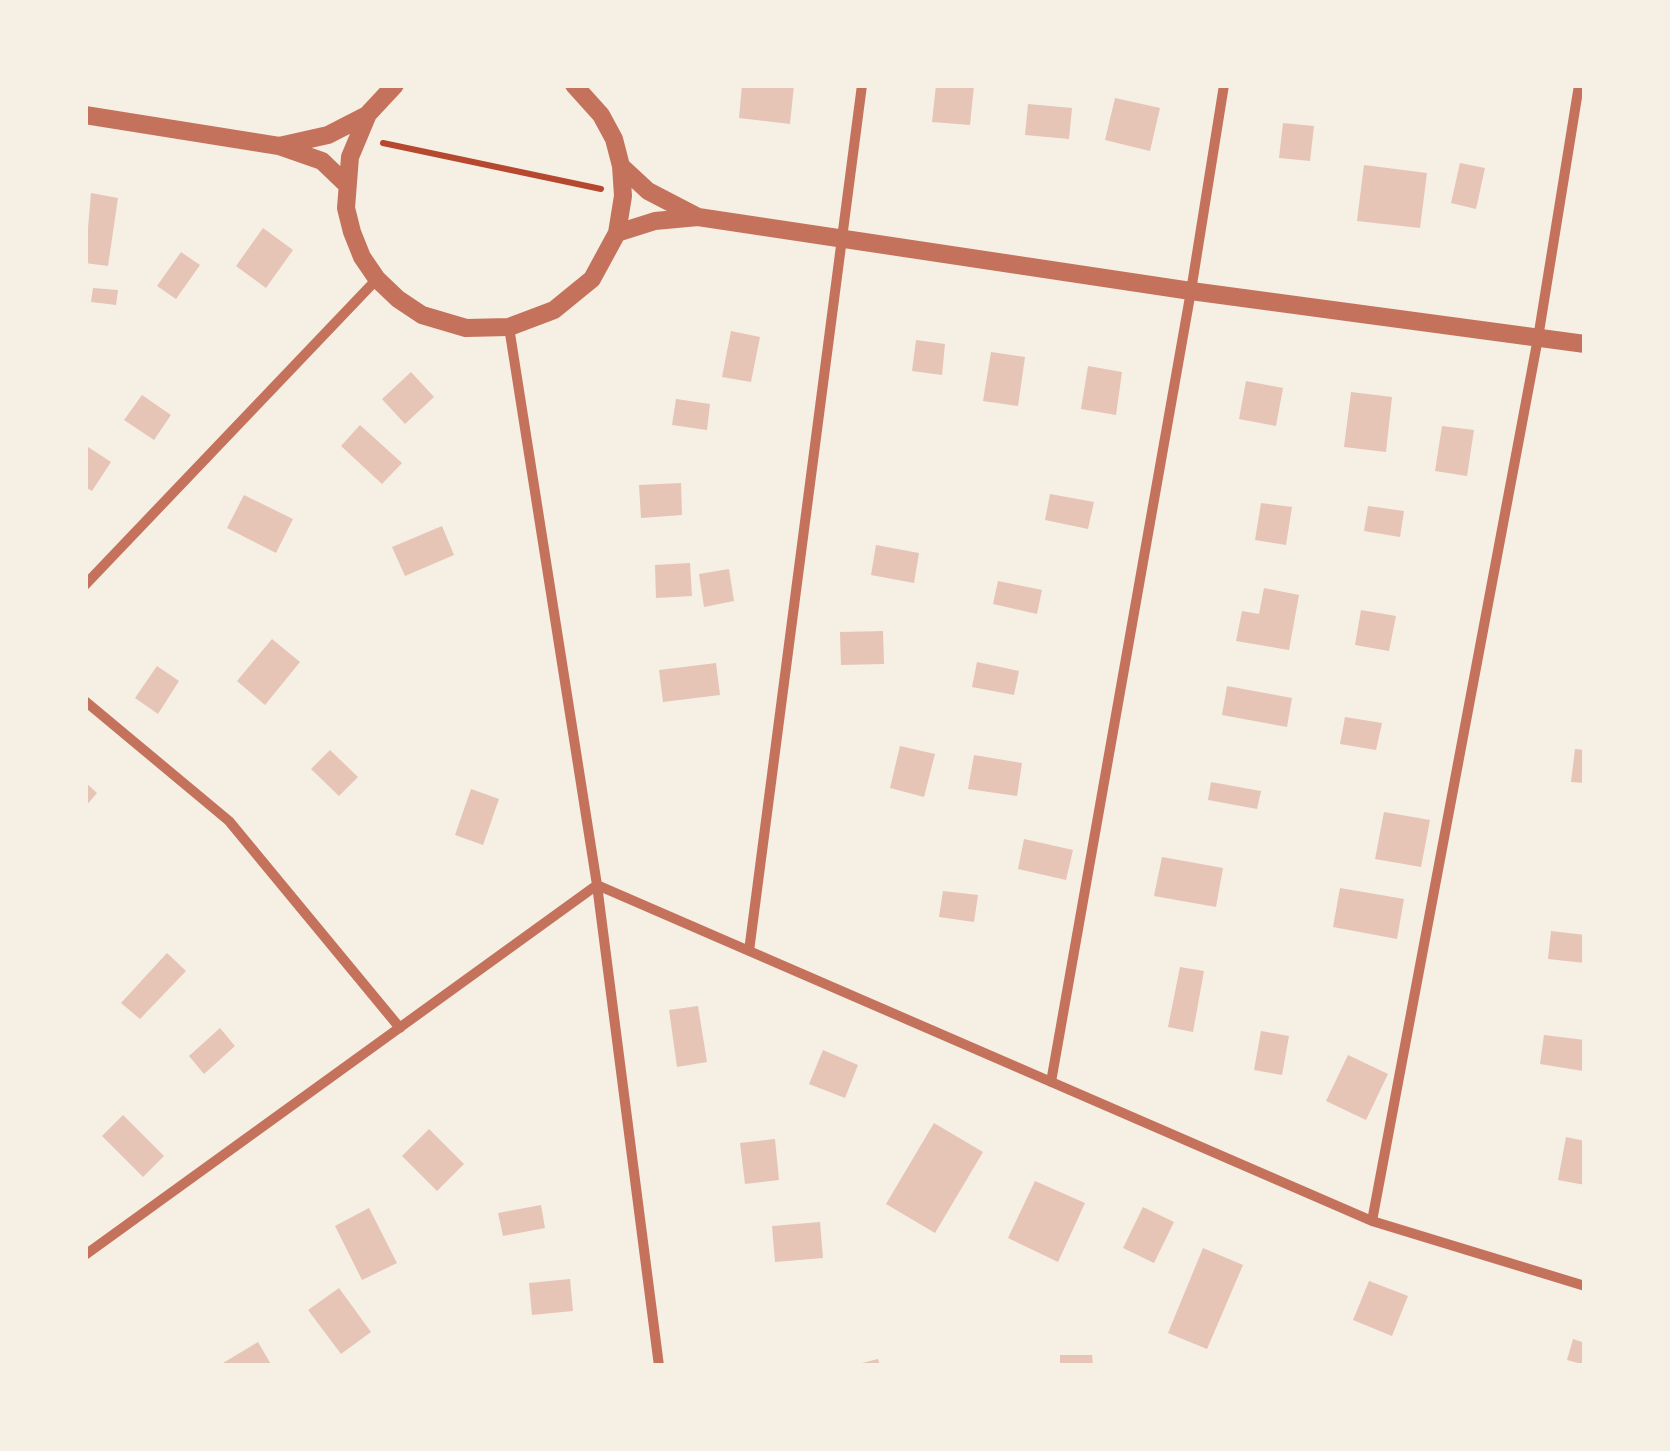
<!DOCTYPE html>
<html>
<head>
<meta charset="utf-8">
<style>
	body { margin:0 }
	#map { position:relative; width:1670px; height:1451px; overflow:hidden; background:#f6efe4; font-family:Mulish,sans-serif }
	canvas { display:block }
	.frame { position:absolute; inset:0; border:88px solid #f6efe4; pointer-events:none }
</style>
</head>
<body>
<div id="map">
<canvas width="1670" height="1451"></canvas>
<div class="frame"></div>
</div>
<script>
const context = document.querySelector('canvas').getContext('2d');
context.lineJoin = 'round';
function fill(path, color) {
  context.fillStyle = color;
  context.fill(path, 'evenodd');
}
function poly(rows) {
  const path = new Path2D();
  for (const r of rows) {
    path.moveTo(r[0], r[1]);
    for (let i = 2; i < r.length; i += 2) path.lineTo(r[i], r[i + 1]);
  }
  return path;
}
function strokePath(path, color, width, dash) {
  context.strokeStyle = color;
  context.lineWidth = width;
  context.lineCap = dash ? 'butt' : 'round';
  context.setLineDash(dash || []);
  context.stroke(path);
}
const building = poly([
	[742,85,794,85,790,124,739,118],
	[936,85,974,85,970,125,932,122],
	[1115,98,1160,108,1150,151,1105,140],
	[1028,104,1072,108,1069,139,1025,135],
	[1283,123,1314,126,1310,161,1279,158],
	[1460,163,1485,168,1476,209,1451,203],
	[1364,165,1427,173,1420,228,1357,221],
	[91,193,118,198,108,266,85,263],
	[263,228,293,250,266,288,236,266],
	[181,252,200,265,176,299,157,286],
	[93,288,118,290,116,305,91,302],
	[731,331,760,337,751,382,722,377],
	[916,340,945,344,942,375,912,371],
	[991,352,1025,357,1018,406,983,401],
	[1088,366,1122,372,1116,415,1081,409],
	[411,372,434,397,405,424,382,399],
	[1246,381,1283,388,1276,426,1239,419],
	[1351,392,1392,397,1386,452,1344,447],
	[142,395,171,415,154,440,124,420],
	[676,399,710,404,707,430,672,425],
	[360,425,402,463,382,484,341,446],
	[1442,426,1474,430,1467,476,1435,471],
	[85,445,111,462,92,491,85,487],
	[681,483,682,515,641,518,639,485],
	[1050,494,1094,502,1088,529,1045,520],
	[244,495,293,519,276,553,227,528],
	[1261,503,1292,507,1286,545,1255,540],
	[1368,506,1404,511,1400,537,1364,531],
	[442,526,454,555,405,576,392,547],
	[876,545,919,553,914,583,871,575],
	[690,563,692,596,656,598,655,565],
	[729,569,734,601,704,607,699,574],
	[998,581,1042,590,1037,614,993,604],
	[1264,588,1299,595,1289,650,1236,641,1242,611,1259,614],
	[1361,610,1396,616,1389,651,1355,645],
	[883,631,884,664,841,665,840,632],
	[272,639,300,662,265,705,237,681],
	[977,662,1019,671,1014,695,972,687],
	[716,663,720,695,663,702,659,670],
	[157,666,179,681,158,714,135,698],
	[1227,686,1292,698,1287,727,1222,715],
	[1345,717,1382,723,1376,750,1340,744],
	[900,746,935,754,924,797,890,788],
	[1575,749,1585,750,1585,783,1571,782],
	[330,750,358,777,339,796,311,769],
	[974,755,1022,763,1017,796,968,789],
	[85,782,97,793,85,807],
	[1211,782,1261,791,1257,809,1208,800],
	[471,789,499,799,483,845,455,835],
	[1384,812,1430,820,1421,867,1375,859],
	[1024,839,1073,850,1066,880,1018,869],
	[1162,857,1223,868,1216,907,1154,896],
	[1340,888,1404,899,1397,939,1333,927],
	[943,891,978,895,974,922,939,917],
	[1551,931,1585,935,1585,963,1548,959],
	[167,953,186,971,140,1019,121,1003],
	[1180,967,1204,971,1193,1032,1168,1027],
	[698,1006,707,1062,677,1067,669,1010],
	[220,1028,235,1046,204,1074,189,1056],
	[1261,1031,1289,1036,1282,1075,1254,1070],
	[1544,1035,1585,1040,1583,1071,1540,1064],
	[823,1050,858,1065,845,1098,809,1084],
	[1348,1055,1388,1074,1366,1120,1326,1101],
	[123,1115,164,1156,143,1177,102,1136],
	[934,1123,983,1152,935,1233,886,1204],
	[429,1129,464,1164,437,1191,402,1156],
	[1566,1137,1585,1141,1585,1185,1558,1180],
	[775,1139,779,1180,745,1184,740,1143],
	[1035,1181,1085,1203,1058,1262,1008,1238],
	[541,1205,545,1228,503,1236,498,1213],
	[1143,1207,1174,1222,1154,1263,1123,1248],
	[369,1208,397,1263,362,1280,335,1226],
	[820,1222,823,1258,775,1262,772,1226],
	[1203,1248,1243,1265,1207,1349,1168,1333],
	[570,1279,573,1311,532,1315,529,1283],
	[1369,1281,1408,1296,1392,1336,1353,1320],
	[339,1288,371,1332,341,1354,308,1310],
	[1573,1339,1585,1343,1585,1365,1567,1360],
	[258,1342,272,1366,218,1366],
	[1060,1355,1092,1355,1093,1366,1060,1366],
	[878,1359,880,1366,854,1366,854,1365]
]);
const path = poly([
	[383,143,601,189]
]);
const minor = poly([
	[509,327,597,885,659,1366],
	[85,585,377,279],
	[85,701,229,821,400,1028],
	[749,951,862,85],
	[1051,1082,1191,291,1224,85],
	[1372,1221,1538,338,1579,85],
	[85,1255,597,885,1372,1221,1585,1286]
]);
const tertiary = poly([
	[395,85,368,114,350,157,346,208,352,232,362,257,377,279,398,299,422,315,466,328,509,327,554,310,592,279,617,233,623,196,621,166,614,139,601,115,574,85],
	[85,115,279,146,322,161,346,184],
	[279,146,328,135,367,115],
	[621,166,648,191,698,217],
	[617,233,655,221,698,217,1191,291,1585,344]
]);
fill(building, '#e6c5b7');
strokePath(path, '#b5482f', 6);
strokePath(minor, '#c5725c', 10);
strokePath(tertiary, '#c5725c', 18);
</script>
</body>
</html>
